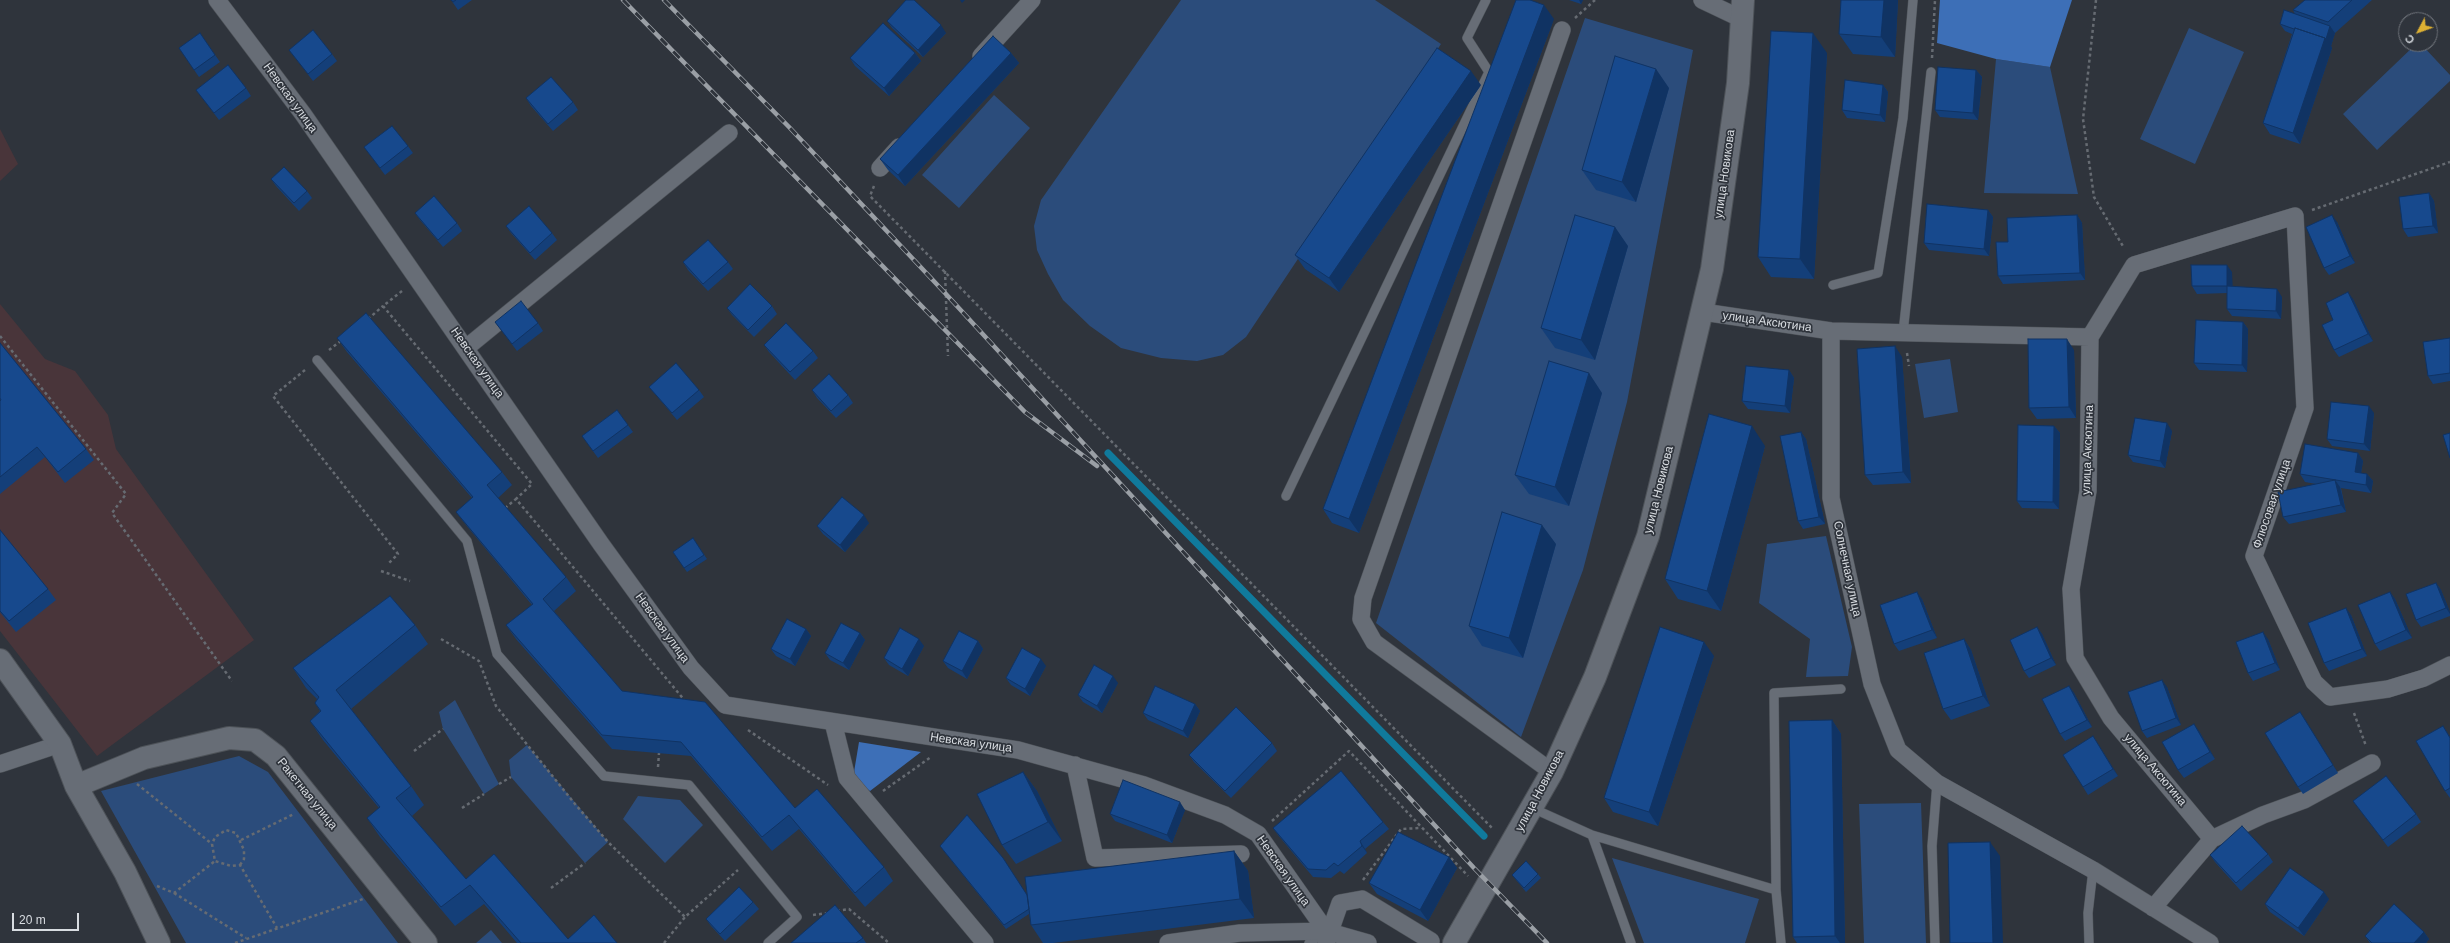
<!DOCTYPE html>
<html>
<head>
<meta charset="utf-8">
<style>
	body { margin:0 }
	#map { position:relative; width:2450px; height:943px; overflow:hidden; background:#2f343c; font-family:Arial,sans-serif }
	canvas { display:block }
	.north { position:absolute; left:2398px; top:12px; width:40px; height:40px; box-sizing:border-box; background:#2f343c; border:1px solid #73777e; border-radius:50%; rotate:229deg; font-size:11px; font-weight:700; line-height:16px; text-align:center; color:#d8dce1 }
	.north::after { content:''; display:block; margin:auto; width:14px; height:18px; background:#deb133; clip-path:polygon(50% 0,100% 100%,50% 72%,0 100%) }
	.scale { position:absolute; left:12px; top:913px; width:67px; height:18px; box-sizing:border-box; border:2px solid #d8dce1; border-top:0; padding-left:5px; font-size:12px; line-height:14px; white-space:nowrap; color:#d8dce1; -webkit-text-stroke:3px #2f343c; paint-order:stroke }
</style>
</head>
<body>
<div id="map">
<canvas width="2450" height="943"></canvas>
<div class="north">С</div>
<div class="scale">20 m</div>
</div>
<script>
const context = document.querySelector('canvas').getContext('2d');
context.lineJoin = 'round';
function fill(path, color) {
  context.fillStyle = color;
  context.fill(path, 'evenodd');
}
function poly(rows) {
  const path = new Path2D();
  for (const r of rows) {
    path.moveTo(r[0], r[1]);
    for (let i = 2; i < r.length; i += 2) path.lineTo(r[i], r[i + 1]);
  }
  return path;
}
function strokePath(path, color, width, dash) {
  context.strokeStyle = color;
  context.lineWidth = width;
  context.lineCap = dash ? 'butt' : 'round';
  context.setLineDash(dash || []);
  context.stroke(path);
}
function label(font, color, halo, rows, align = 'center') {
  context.font = font + ' Arial,sans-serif';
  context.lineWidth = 3.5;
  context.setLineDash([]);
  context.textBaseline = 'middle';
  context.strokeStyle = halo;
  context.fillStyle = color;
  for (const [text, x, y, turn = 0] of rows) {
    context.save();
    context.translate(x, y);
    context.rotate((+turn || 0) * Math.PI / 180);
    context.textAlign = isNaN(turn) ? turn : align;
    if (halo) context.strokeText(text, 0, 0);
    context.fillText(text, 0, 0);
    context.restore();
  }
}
const education = poly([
	[0,129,18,164,0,181],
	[0,304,45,359,75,371,108,415,116,449,254,640,97,756,0,631]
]);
const green = poly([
	[1181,0,1375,0,1441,44,1246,337,1223,355,1197,361,1161,358,1121,348,1090,326,1063,300,1048,274,1037,250,1034,226,1041,200],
	[1585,18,1693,50,1627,402,1583,570,1521,737,1376,623],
	[2189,28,2244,52,2195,164,2140,139],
	[2416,44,2421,44,2450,75,2450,81,2377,150,2343,114],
	[1996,59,2050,67,2078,194,1984,193],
	[994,95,1030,128,959,208,922,175],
	[1950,359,1958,412,1924,418,1915,364],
	[1826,536,1852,647,1848,676,1806,677,1810,639,1759,603,1767,544],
	[455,700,499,784,484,794,443,729,439,712],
	[527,745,608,842,585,863,511,777,509,760],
	[239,756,268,772,398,943,186,943,101,791],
	[638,796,680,800,703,825,665,863,623,819],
	[1921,803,1926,943,1864,943,1859,804],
	[1612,858,1759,899,1745,943,1644,943],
	[491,930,502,943,476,943]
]);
const forest = poly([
	[1940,0,2072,0,2050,67,1996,59,1937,43],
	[859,742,921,752,870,791,853,778]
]);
const stream = poly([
	[1108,453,1484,836]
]);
const path = poly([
	[2096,0,2083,119,2094,197,2124,248],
	[1575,18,1595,0],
	[1932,58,1935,0],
	[874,186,870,196,1493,829],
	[2312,210,2450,162],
	[945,271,948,356],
	[402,291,383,306,532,484,516,499,686,702],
	[368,319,383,306],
	[0,336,126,494,112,513,232,681],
	[329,350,342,340],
	[1907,353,1909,366],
	[305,370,273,396,398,554,388,564],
	[505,508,516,499],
	[381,571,410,581],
	[441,639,479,661,496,706,575,804,608,842,685,917,738,870],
	[2354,713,2366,746],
	[748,730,828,785],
	[414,751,443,729],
	[658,767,659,753],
	[137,784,212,844],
	[499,784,511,777],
	[883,791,931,757],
	[462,808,484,794],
	[1272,821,1349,751,1468,876],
	[241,840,294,814],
	[240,865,244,859,244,850,236,833,226,830,215,837,212,844,215,861,231,866,240,865,277,928],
	[1363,880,1401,829,1420,828],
	[157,886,174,893,215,861],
	[551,888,585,863],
	[174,893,246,938],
	[837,911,849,909,889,943],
	[813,915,828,913],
	[235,943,363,899],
	[664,943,685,917]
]);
const lane = poly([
	[1833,285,1878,273,1903,118,1913,0],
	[1903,333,1931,72],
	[317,360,467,541,497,654,604,776,689,785,797,917,768,943],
	[1286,496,1489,72,1467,38,1486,0],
	[1532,808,1592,835,1776,890],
	[1592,835,1631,943],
	[1309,943,1322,934],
	[1781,943,1776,890,1774,693,1841,689],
	[1935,943,1932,846,1937,783],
	[2089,943,2088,913,2093,870]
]);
const street = poly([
	[217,0,303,114,601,544,691,668,725,705,1018,750,1144,785,1225,815,1258,834,1326,931],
	[1702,0,1742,19],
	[981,56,1032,0],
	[880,168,899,147],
	[1703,312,1831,331,2090,337],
	[1831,331,1831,498,1872,684,1898,750,1937,783,2093,870,2210,943],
	[466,348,729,133],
	[833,722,847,778,985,943],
	[0,764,60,744],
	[1075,765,1095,858,1241,854],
	[1552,772,1374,642,1361,619,1363,598,1562,30],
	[2212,839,2111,718,2075,658,2071,589,2088,491,2090,337,2134,265,2295,216,2305,408,2254,556,2314,682,2330,697,2388,689,2424,678,2450,665],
	[2153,908,2212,839,2263,815,2304,800,2372,763],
	[1168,943,1240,933,1326,931,1368,943],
	[1326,943,1340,903,1362,899,1431,941,1430,943]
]);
const secondary = poly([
	[0,660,60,744,76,786,125,872,159,943],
	[76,786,144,758,229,738,255,740,276,756,426,943],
	[1454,943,1552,772,1595,677,1648,536,1712,269,1738,83,1743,0]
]);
const rail = poly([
	[623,0,1025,412,1097,466],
	[664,0,789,127,945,293,1474,868,1547,943]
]);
const wall = poly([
	[451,0,472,0,458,10],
	[1569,0,1583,0,1581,4],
	[1841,0,1898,0,1895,57,1853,54,1839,34],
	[2305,0,2372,0,2335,33,2331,46,2332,48,2300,144,2270,134,2263,123,2292,34,2285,31,2280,24,2295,14,2293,10],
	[1554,19,1359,533,1332,523,1323,509],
	[887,21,946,33,923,57,892,28],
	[200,33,220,62,199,77,179,48],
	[289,50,332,54,337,61,313,81],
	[915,53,921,61,889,96,855,66,850,58],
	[1011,53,1019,63,905,186,888,170,880,159],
	[1827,53,1814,279,1771,277,1758,257],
	[1976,70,1982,77,1978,120,1940,117,1935,110],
	[1481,85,1339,292,1305,269,1295,255],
	[1883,85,1888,92,1885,122,1847,118,1842,110],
	[246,88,251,96,219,120,196,90],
	[1669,88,1636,202,1596,190,1582,170],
	[526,98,573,102,578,110,553,131,531,106],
	[408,146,413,153,385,175,364,147],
	[271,179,307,191,312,198,299,211,276,186],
	[2429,193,2434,201,2438,233,2408,237,2403,229],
	[1988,210,1993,217,1989,256,1929,250,1924,243],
	[415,213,457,223,462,231,443,247,420,220],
	[2077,215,2082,223,2085,280,2003,284,1998,276,2008,242],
	[2337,222,2355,263,2329,275,2324,268],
	[506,226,552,233,557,240,535,260,511,233],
	[1628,246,1595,360,1555,348,1541,328],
	[683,262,728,262,733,269,708,291,688,270],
	[2232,272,2232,286,2282,297,2281,319,2232,316,2227,309,2227,293,2197,294,2192,286],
	[2353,299,2373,341,2339,357,2334,350,2333,320],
	[772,306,777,314,754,337,732,315,727,308],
	[495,322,538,323,543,331,517,351],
	[2243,322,2248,329,2247,372,2199,370,2194,363],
	[337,338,502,472,512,485,498,498,566,577,576,591,554,611,622,691,795,808,884,867,893,881,865,907,799,829,772,851,691,756,612,749,516,639,506,625,532,605,466,525,456,512,472,498,347,352],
	[2450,338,2450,381,2433,384,2428,376],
	[0,343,86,449,94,460,65,483,45,457,0,494],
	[764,345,813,351,818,358,795,380,769,352],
	[2074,350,2076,418,2037,419,2029,408],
	[1902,357,1911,483,1873,485,1865,475],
	[1789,370,1794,378,1790,413,1748,409,1742,401],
	[649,387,699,390,704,397,677,420,655,394],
	[812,390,848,395,853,403,836,418,817,398],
	[1602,393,1569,506,1529,494,1515,475],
	[617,410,633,432,598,458,582,436],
	[2374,413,2370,451,2332,446,2327,439],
	[2054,426,2060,433,2059,509,2022,508,2017,501],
	[2172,431,2165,468,2133,462,2128,455],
	[1801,432,1806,439,1825,524,1803,529,1798,521],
	[1765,446,1721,611,1678,599,1665,579],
	[2358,453,2363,461,2361,473,2367,474,2373,481,2371,493,2341,488,2346,512,2289,524,2283,517,2316,484,2305,482,2300,474],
	[869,523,845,552,823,534,817,526],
	[0,530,48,589,56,600,16,632,0,612],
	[693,538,707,559,687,572,673,552],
	[1556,544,1523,658,1482,646,1469,626],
	[2436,583,2441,590,2450,612,2450,616,2421,627,2416,620],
	[2390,592,2395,599,2412,638,2380,651,2375,644],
	[1922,599,1937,638,1899,651,1894,644],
	[2351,615,2367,656,2329,671,2324,663],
	[415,625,428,644,351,709,411,786,424,805,412,816,466,879,568,939,617,943,517,943,484,904,455,926,380,837,367,818,379,808,323,740,310,721,320,711,315,703,317,699,306,688,293,668],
	[2037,627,2042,634,2056,665,2029,678,2024,671],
	[806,629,811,636,795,666,776,656,771,649],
	[860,633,865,640,849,670,830,660,825,653],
	[1964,639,1971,650,1990,706,1951,720,1943,709],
	[2268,639,2280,670,2253,681,2248,673],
	[978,641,983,649,967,679,948,668,943,661],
	[924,646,908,676,889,665,884,658],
	[1714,656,1658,826,1613,812,1604,798],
	[1046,666,1030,696,1011,685,1006,678],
	[1118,683,1102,713,1083,702,1078,695],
	[2069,686,2074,693,2092,727,2065,741,2060,734],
	[2167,687,2181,725,2147,738,2142,731],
	[1195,704,1200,711,1188,738,1148,720,1143,713],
	[2300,712,2338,773,2303,794,2298,787],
	[1832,720,1841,734,1845,943,1797,943,1793,937],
	[2443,726,2450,737,2450,798,2445,791],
	[2199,731,2215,759,2184,778,2178,770],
	[1272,743,1277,751,1231,798,1194,762,1189,755],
	[2098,744,2118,776,2088,795,2083,787],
	[1023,772,1037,791,1062,841,1016,864,1002,845],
	[2353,801,2416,814,2421,822,2388,847],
	[1185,810,1172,843,1115,821,1110,814],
	[1383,822,1389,829,1365,849,1367,853,1344,874,1340,871,1331,878,1313,877,1278,835,1273,828],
	[943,850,1027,895,1234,851,1248,871,1254,918,1053,943,1043,943,1031,925,1029,914,1006,929],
	[2268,854,2273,862,2241,891,2215,862,2210,855],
	[1449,857,1457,868,1428,921,1377,894,1369,883],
	[1538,874,1541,878,1526,892,1512,875],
	[2329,899,2304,936,2270,912,2265,904],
	[753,902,759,909,725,941,711,926,706,919],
	[2424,932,2429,939,2426,943,2370,943,2365,936],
	[863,938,866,943,791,943]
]);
const shadedWall = poly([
	[960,0,965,0,962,3],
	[1579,0,1583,0,1581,4],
	[1884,0,1898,0,1895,57,1881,37],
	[1544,5,1554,19,1359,533,1349,519],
	[941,25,946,33,923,57,918,50],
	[2330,26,2335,33,2331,46,2332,48,2300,144,2293,133,2325,38],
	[1813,33,1827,53,1814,279,1800,259],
	[915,53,921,61,889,96,884,88],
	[1011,53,1019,63,905,186,898,175],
	[1656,69,1669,88,1636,202,1622,182],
	[1976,70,1982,77,1978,120,1973,113],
	[1471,71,1481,85,1339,292,1329,278],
	[1883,85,1888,92,1885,122,1880,115],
	[2429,193,2434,201,2438,233,2433,226],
	[1988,210,1993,217,1989,256,1984,249],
	[2077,215,2082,223,2085,280,2080,273],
	[2332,215,2337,222,2355,263,2350,256],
	[1615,227,1628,246,1595,360,1581,340],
	[2227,265,2232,272,2233,293,2227,286],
	[2277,289,2282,297,2281,319,2276,311],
	[2348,292,2353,299,2373,341,2368,334],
	[2243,322,2248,329,2247,372,2242,365],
	[2067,339,2074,350,2076,418,2069,407],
	[1895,346,1902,357,1911,483,1903,472],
	[1789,370,1794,378,1790,413,1785,406],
	[1589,373,1602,393,1569,506,1555,487],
	[2369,406,2374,413,2370,451,2364,444],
	[2167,423,2172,431,2165,468,2160,461],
	[1752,426,1765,446,1721,611,1707,591],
	[2054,426,2060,433,2059,509,2053,502],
	[1801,432,1806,439,1825,524,1819,517],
	[2358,453,2363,461,2360,479,2355,472],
	[2367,474,2373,481,2371,493,2366,485],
	[2335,480,2340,487,2346,512,2341,505],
	[864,515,869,523,845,552,840,545],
	[1542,525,1556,544,1523,658,1509,638],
	[2436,583,2441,590,2450,612,2450,614,2446,608],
	[1917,592,1922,599,1937,638,1932,630],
	[2390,592,2395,599,2412,638,2406,630],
	[2346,608,2351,615,2367,656,2362,649],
	[2037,627,2042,634,2056,665,2051,658],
	[806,629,811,636,795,666,790,659],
	[2263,632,2268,639,2280,670,2275,663],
	[860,633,865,640,849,670,843,663],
	[919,639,924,646,908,676,902,669],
	[1964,639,1971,650,1990,706,1983,696],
	[978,641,983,649,967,679,962,671],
	[1704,642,1714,656,1658,826,1649,812],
	[1041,659,1046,666,1030,696,1025,689],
	[1113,676,1118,683,1102,713,1097,706],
	[2162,680,2167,687,2181,725,2176,718],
	[2069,686,2074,693,2092,727,2087,720],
	[1195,704,1200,711,1188,738,1183,731],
	[2300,712,2305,719,2338,773,2333,765],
	[1832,720,1841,734,1845,943,1840,943,1835,936],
	[2194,724,2199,731,2215,759,2210,752],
	[2093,736,2118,776,2113,769],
	[1023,772,1037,791,1062,841,1048,822],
	[1180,802,1185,810,1172,843,1167,835],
	[1360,841,1365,849,1367,853,1362,846],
	[1990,842,2000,856,2003,943,1993,943],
	[1234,851,1248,871,1254,918,1240,899],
	[1449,857,1457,868,1428,921,1420,910],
	[2324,892,2329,899,2304,936,2298,928],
	[2424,932,2429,939,2426,943,2414,943]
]);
const building = poly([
	[451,0,456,0,453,2,451,0],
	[906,0,914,0,941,25,918,50,887,21,906,0],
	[1516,0,1530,0,1544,5,1349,519,1323,509,1516,0],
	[1841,0,1884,0,1881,37,1839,34,1841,0],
	[2305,0,2352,0,2328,22,2293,10,2305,0],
	[2284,10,2330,26,2326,39,2325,38,2295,28,2294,29,2280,24,2284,10],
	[883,23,915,53,884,88,850,58,883,23],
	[2295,28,2325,38,2293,133,2263,123,2295,28],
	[313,30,332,54,308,74,289,50,313,30],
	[1771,31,1813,33,1800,259,1758,257,1771,31],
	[200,33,215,55,194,70,179,48,200,33],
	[993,36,1011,53,898,175,880,159,993,36],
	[1437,48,1471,71,1329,278,1295,255,1437,48],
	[1615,56,1656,69,1622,182,1582,170,1615,56],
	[228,65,246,88,214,113,196,90,228,65],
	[1938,67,1976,70,1973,113,1935,110,1938,67],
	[551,77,573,102,548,124,526,98,551,77],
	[1845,80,1883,85,1880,115,1842,110,1845,80],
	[392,126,408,146,380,168,364,147,392,126],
	[284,167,307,191,294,203,271,179,284,167],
	[2429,193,2433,226,2403,229,2399,197,2429,193],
	[434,196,457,223,438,240,415,213,434,196],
	[1927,204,1988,210,1984,249,1924,243,1927,204],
	[529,206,552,233,530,253,506,226,529,206],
	[1575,215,1615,227,1581,340,1541,328,1575,215],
	[2077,215,2080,273,1998,276,1996,242,2008,242,2007,218,2077,215],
	[2332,215,2350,256,2324,268,2306,227,2332,215],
	[708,240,728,262,703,284,683,262,708,240],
	[2191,265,2227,265,2227,286,2277,289,2276,311,2227,309,2227,286,2192,286,2191,265],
	[750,284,772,306,748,330,727,308,750,284],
	[2348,292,2368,334,2334,350,2322,325,2333,320,2326,303,2348,292],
	[521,301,538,323,512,344,495,322,521,301],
	[366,313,502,472,487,485,566,577,543,599,622,691,705,702,795,808,817,789,884,867,855,893,789,815,762,837,681,742,602,735,506,625,533,604,456,512,473,497,337,338,366,313],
	[2196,320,2243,322,2242,365,2194,363,2196,320],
	[786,323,813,351,790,372,764,345,786,323],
	[2450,338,2450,373,2428,376,2423,342,2450,338],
	[2028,339,2067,339,2069,407,2029,408,2028,339],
	[0,343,86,449,58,472,37,447,0,477,0,401,1,400,0,398,0,343],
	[1895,346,1903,472,1865,475,1857,349,1895,346],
	[1549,361,1589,373,1555,487,1515,475,1549,361],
	[676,363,699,390,672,413,649,387,676,363],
	[1746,366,1789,370,1785,406,1742,401,1746,366],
	[829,374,848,395,831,411,812,390,829,374],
	[2331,402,2369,406,2364,444,2327,439,2331,402],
	[617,410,628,425,593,451,582,436,617,410],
	[1709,414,1752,426,1707,591,1665,579,1709,414],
	[2135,418,2167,423,2160,461,2128,455,2135,418],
	[2018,425,2054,426,2053,502,2017,501,2018,425],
	[1801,432,1819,517,1798,521,1780,436,1801,432],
	[2450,433,2450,458,2443,435,2450,433],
	[2305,444,2358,453,2355,472,2367,474,2366,485,2300,474,2305,444],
	[2335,480,2341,505,2283,517,2278,492,2335,480],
	[842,497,864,515,840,545,817,526,842,497],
	[1502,512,1542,525,1509,638,1469,626,1502,512],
	[0,530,48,589,9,621,0,611,0,530],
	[693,538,704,555,684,568,673,552,693,538],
	[2436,583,2446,608,2416,620,2406,594,2436,583],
	[1917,592,1932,630,1894,644,1880,605,1917,592],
	[2390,592,2406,630,2375,644,2358,605,2390,592],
	[390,596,415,625,336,690,411,786,396,798,466,879,494,854,568,939,594,915,617,943,521,943,470,885,441,907,367,818,380,807,310,721,321,711,315,703,319,697,293,668,390,596],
	[2346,608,2362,649,2324,663,2308,623,2346,608],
	[787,619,806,629,790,659,771,649,787,619],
	[841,623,860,633,843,663,825,653,841,623],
	[1660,627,1704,642,1649,812,1604,798,1660,627],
	[2037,627,2051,658,2024,671,2010,640,2037,627],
	[900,628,919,639,902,669,884,658,900,628],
	[959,631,978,641,962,671,943,661,959,631],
	[2263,632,2275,663,2248,673,2236,642,2263,632],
	[1964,639,1983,696,1943,709,1924,653,1964,639],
	[1022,648,1041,659,1025,689,1006,678,1022,648],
	[1094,665,1113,676,1097,706,1078,695,1094,665],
	[2162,680,2176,718,2142,731,2128,692,2162,680],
	[1155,686,1195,704,1183,731,1143,713,1155,686],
	[2069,686,2087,720,2060,734,2042,699,2069,686],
	[1236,707,1272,743,1225,791,1189,755,1236,707],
	[2300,712,2333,765,2298,787,2265,733,2300,712],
	[1832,720,1835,936,1793,937,1789,721,1832,720],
	[2194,724,2210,752,2178,770,2162,742,2194,724],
	[2443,726,2450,738,2450,788,2445,791,2416,741,2443,726],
	[2093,736,2113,769,2083,787,2063,755,2093,736],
	[1341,771,1383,822,1360,841,1362,846,1338,866,1334,863,1326,870,1308,869,1273,828,1341,771],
	[1023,772,1048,822,1002,845,977,794,1023,772],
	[2386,776,2416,814,2383,840,2353,801,2386,776],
	[1123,780,1180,802,1167,835,1110,814,1123,780],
	[967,815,1003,858,1027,895,1029,909,1004,925,940,846,967,815],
	[2242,826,2268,854,2236,883,2210,855,2242,826],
	[1398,832,1449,857,1420,910,1369,883,1398,832],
	[1990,842,1993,943,1950,943,1948,843,1990,842],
	[1234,851,1240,899,1031,925,1025,877,1234,851],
	[1526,861,1538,874,1524,888,1512,875,1526,861],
	[2290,868,2324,892,2298,928,2265,904,2290,868],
	[739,887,753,902,720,934,706,919,739,887],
	[2394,904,2424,932,2414,943,2372,943,2365,936,2394,904],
	[835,905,863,938,856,943,791,943,835,905]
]);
const streetNames = [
	["Невская улица",290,98,54],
	["улица Новикова",1725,174,-82],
	["улица Аксютина",1767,322,8],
	["Невская улица",477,363,55],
	["улица Аксютина",2088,450,-88],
	["улица Новикова",1659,490,-76],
	["Флюсовая улица",2272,504,-71],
	["Солнечная улица",1847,569,78],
	["Невская улица",662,628,54],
	["Невская улица",971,743,8],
	["улица Аксютина",2155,770,50],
	["улица Новикова",1540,791,-62],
	["Ракетная улица",307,794,51],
	["Невская улица",1283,871,55]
];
fill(education, '#49353a');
fill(green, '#2b4c7b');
fill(forest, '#3d6fb7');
strokePath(stream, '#107a9c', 7);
strokePath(lane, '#4d5258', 10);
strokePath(street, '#4d5258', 18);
strokePath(secondary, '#4d5258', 24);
strokePath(path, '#666b72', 2.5, [3, 3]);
strokePath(lane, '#676d76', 9);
strokePath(street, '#676d76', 17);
strokePath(secondary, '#676d76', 22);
strokePath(rail, '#9a9fa5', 4.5);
strokePath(rail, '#2f343c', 3, [9]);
fill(wall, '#143f79');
fill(shadedWall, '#103363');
fill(building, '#17498d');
strokePath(building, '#103363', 1);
label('12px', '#d8dce1', '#2f343c', streetNames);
</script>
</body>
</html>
